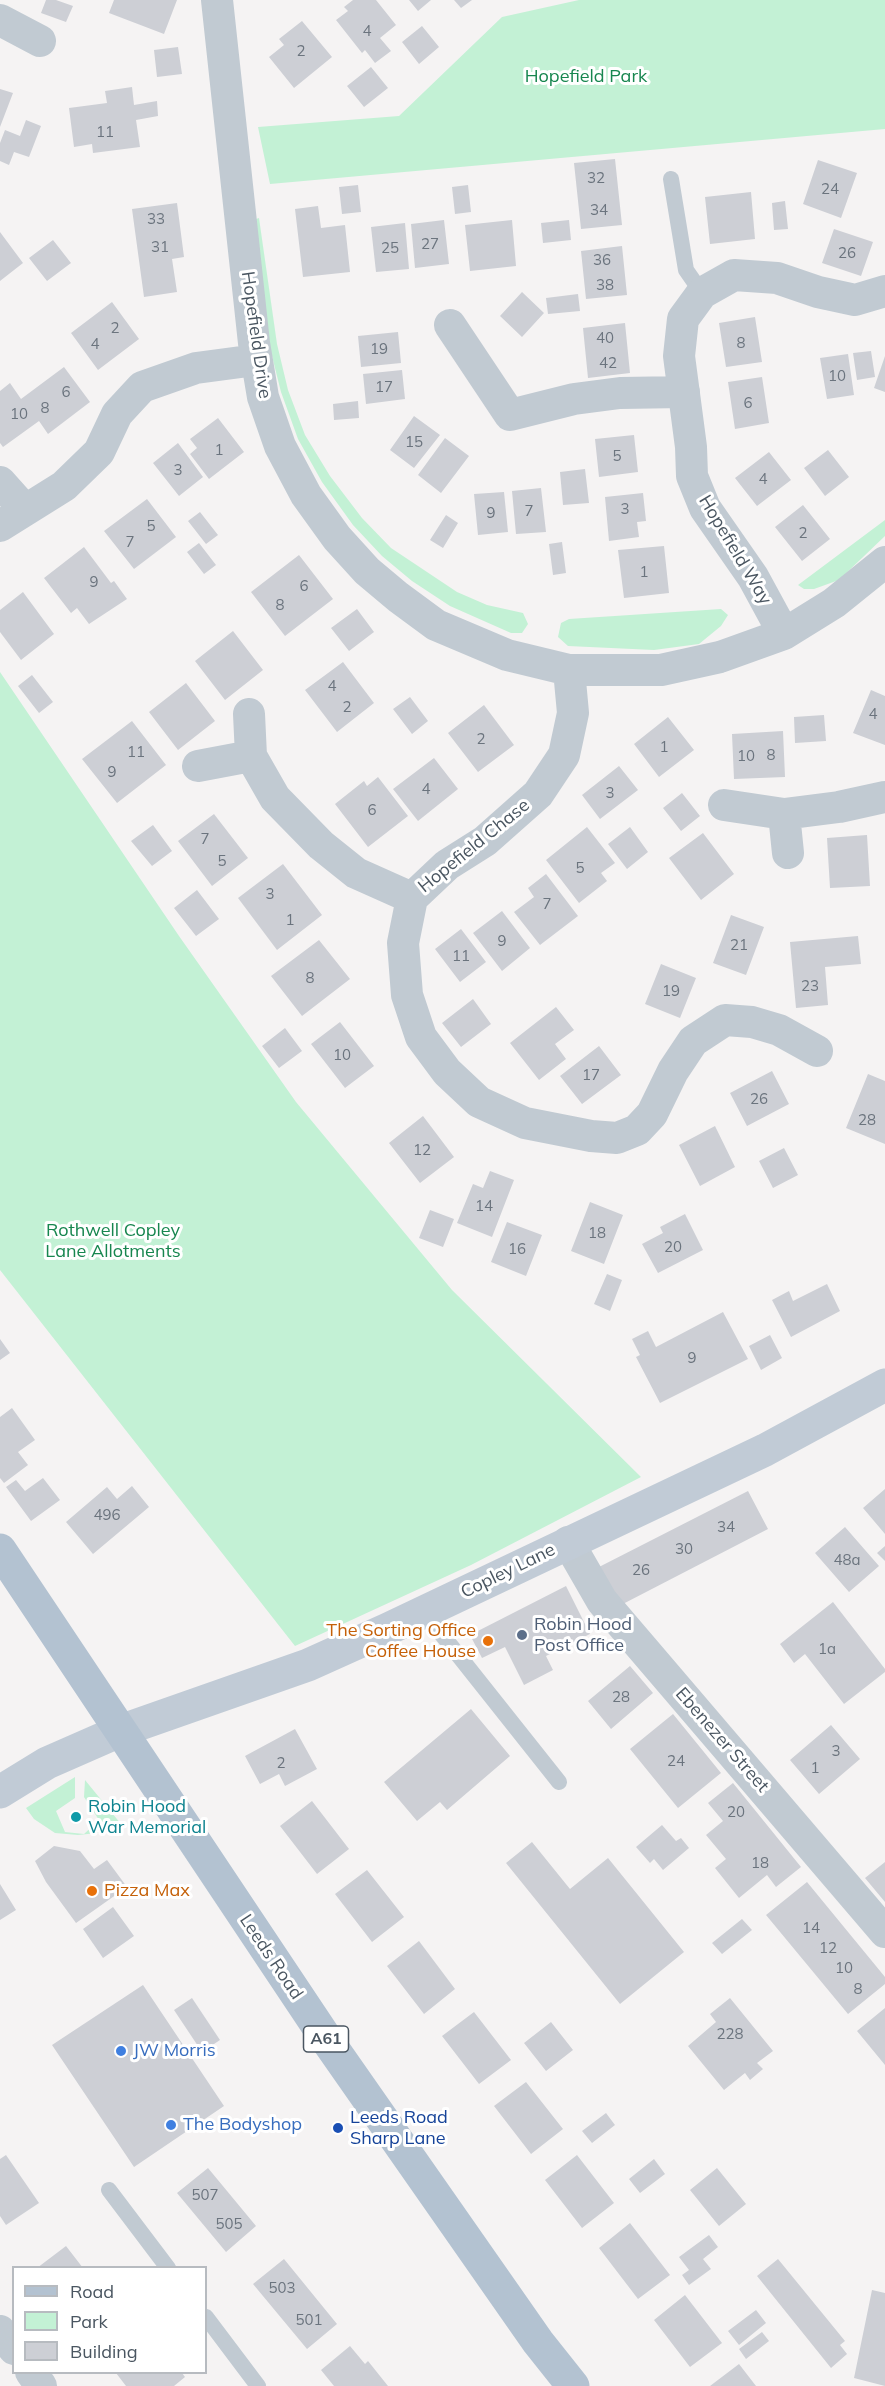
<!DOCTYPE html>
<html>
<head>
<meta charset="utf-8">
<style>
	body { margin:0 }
	#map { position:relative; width:885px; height:2386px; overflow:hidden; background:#f5f3f3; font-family:Mulish,sans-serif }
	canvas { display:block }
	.legend { position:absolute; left:12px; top:2266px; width:195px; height:108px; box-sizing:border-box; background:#fff; border:2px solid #b7bbc0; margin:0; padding:8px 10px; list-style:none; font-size:18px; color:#4a5661 }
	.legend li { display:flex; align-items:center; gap:12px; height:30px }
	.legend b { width:30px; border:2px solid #b7bbc0 }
</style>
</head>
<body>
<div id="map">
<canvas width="885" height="2386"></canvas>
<ul class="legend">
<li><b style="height:8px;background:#b3c2d1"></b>Road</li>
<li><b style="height:16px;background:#c3f1d5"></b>Park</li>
<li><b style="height:16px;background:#cdcfd5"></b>Building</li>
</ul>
</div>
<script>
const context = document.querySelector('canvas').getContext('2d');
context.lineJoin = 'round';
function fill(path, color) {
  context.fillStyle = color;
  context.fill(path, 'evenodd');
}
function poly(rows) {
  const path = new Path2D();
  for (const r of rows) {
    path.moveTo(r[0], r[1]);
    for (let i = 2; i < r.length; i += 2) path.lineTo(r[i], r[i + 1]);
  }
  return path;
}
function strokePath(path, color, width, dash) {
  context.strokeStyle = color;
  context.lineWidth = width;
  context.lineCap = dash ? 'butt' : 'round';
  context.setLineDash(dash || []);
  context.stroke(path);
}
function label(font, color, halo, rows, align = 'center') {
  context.font = font + ' Mulish,sans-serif';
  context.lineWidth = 6;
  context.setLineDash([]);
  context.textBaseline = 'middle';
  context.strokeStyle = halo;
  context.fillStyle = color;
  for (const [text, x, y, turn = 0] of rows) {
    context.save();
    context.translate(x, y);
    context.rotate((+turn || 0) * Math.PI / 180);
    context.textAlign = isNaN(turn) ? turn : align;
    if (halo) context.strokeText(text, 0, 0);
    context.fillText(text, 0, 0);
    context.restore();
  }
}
const green = poly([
	[579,0,885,0,885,129,270,184,258,127,399,116,502,17],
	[259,218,277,344,288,390,305,435,330,476,362,518,391,548,457,592,487,605,523,613,528,624,522,633,511,633,450,606,412,581,382,556,353,525,322,482,298,439,281,392,269,344,256,219],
	[885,520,885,536,839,580,814,589,804,589,798,585],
	[721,609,728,615,721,626,699,644,654,650,568,646,558,637,561,623,569,619],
	[0,672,179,936,296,1102,452,1290,641,1477,471,1565,295,1646,0,1270],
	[75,1777,75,1798,56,1811,65,1832,84,1834,99,1820,84,1797,85,1780,121,1824,107,1832,78,1835,55,1833,34,1819,26,1808]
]);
const building = poly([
	[46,0,56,0,73,6,66,22,41,13],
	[114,0,177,0,164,34,109,13],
	[353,0,376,0,396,25,380,38,391,51,375,63,365,50,362,53,336,20,348,11,344,7],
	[409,0,431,0,418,11],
	[454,0,472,0,461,8],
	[302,21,332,57,294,88,269,57,284,45,279,39],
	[422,26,439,47,419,64,402,42],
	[178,47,182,74,157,77,154,50],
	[371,67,388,88,364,107,347,86],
	[132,87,134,105,157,101,158,116,136,120,140,147,93,153,92,144,74,147,69,108,107,103,105,91],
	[0,89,13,93,0,127],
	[26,120,41,126,29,157,14,152,9,165,0,161,0,143,5,130,20,136],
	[615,159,622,225,581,229,574,163],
	[818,160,857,173,841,218,803,204],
	[358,185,361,212,342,214,339,187],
	[468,185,471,212,455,214,452,187],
	[751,192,755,239,710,244,705,197],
	[785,201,788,229,774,230,772,203],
	[177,203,184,257,172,259,177,292,144,297,132,209],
	[318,206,321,228,345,225,350,272,303,277,295,209],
	[444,220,449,264,415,268,411,224],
	[512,220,516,266,470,271,465,225],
	[569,220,571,240,543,243,541,223],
	[405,223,409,269,376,272,371,227],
	[834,229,873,242,861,276,822,263],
	[0,232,23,263,0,281],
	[53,240,71,263,47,281,29,258],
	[622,246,627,295,586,299,581,251],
	[522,292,544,313,522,337,500,316],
	[578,294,580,311,548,314,546,298],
	[112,302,139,339,98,370,71,333],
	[755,317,762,362,726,367,719,323],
	[625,323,630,373,588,378,583,328],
	[398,332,401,363,361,367,358,336],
	[871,351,875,377,857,380,853,353],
	[848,354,854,395,827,399,820,358],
	[885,356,885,392,874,388],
	[64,367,90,402,48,434,39,421,3,447,0,443,0,391,10,383,21,399],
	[402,370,405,399,366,404,363,374],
	[762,377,769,423,735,429,728,382],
	[358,401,359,418,334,420,333,404],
	[414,416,440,435,414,468,390,450],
	[218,418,244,452,209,479,190,454,197,448,190,439],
	[634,435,638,472,599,477,595,439],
	[445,438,469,456,441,493,418,475],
	[178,443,203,477,179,496,153,463],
	[828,450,849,477,825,496,804,468],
	[769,452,791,480,757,506,735,478],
	[585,469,589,503,563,505,560,472],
	[541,488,546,532,516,534,512,491],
	[504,492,508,532,478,535,474,494],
	[643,493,646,521,637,522,639,537,609,541,605,497],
	[147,499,176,537,134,569,104,531],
	[803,505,830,539,802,561,775,527],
	[200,512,218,535,206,544,188,521],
	[446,515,458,523,443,548,430,540],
	[562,542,566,573,553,575,549,544],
	[199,543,216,565,204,574,187,552],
	[664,546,669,593,624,598,618,550],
	[84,547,111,583,114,581,127,599,89,624,77,608,71,613,44,578],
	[299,555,333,599,285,636,251,592],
	[23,592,54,634,21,660,0,632,0,610],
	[357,609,374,632,349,651,331,628],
	[233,631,263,670,225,700,195,661],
	[343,662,374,703,337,732,305,690],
	[32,675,53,702,39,713,18,686],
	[186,683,215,721,178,750,149,712],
	[871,690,885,696,885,745,853,733],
	[410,697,428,721,412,734,393,709],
	[484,705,514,745,478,772,448,733],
	[824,715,826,741,795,743,794,717],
	[668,717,694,750,659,777,634,744],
	[132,721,166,765,117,803,82,759],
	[783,731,785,777,734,779,732,734],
	[434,758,458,789,418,821,393,789],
	[619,766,638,790,600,819,582,795],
	[378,777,408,816,368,847,335,804,364,781,367,786],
	[682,793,700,816,681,831,663,808],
	[214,814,248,858,212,886,178,841],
	[153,825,172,851,152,866,131,841],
	[587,827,615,863,601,873,607,881,579,903,546,860],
	[630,827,648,852,627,869,608,844],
	[703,833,734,874,701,900,669,858],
	[867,835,870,886,830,888,827,838],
	[283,864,322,915,277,950,238,898],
	[546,874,578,916,540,945,514,912,534,897,528,888],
	[197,890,219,919,196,936,174,908],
	[502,911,530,948,502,971,473,933],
	[731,915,764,927,746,975,713,963],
	[461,929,486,962,460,982,435,949],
	[858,936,861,964,825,967,828,1005,796,1008,790,942],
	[319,940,350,979,302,1016,271,976],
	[661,964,696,978,680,1018,645,1004],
	[473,999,491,1024,461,1047,442,1023],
	[556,1007,574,1030,555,1044,566,1059,539,1080,510,1043],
	[340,1022,374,1066,345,1088,311,1044],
	[285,1028,302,1051,279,1068,262,1046],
	[599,1046,621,1075,582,1104,560,1076],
	[772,1071,789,1104,747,1126,730,1093],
	[868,1074,885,1081,885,1144,846,1128],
	[423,1116,454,1157,420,1183,389,1143],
	[715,1126,735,1167,700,1186,679,1145],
	[784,1148,798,1175,773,1188,759,1161],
	[490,1171,514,1180,492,1237,457,1223,473,1184,483,1188],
	[590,1202,623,1215,604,1264,571,1251],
	[430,1210,454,1219,443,1247,419,1238],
	[685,1214,703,1250,658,1273,642,1244,663,1233,660,1227],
	[507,1222,542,1235,526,1276,491,1262],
	[607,1274,622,1280,610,1311,594,1304],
	[827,1284,840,1311,791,1337,772,1300,789,1291,793,1301],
	[723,1312,748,1359,660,1403,636,1357,640,1355,632,1339,648,1331,656,1347],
	[770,1335,782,1358,761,1370,749,1346],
	[0,1339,10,1353,0,1360],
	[12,1408,35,1440,18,1452,28,1465,4,1483,0,1478,0,1417],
	[43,1478,60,1500,31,1521,6,1487,16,1480,25,1491],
	[132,1486,149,1507,93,1554,66,1522,107,1487,117,1499],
	[885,1489,885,1534,863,1508],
	[748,1491,768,1529,619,1606,599,1567],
	[845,1527,879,1566,849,1592,815,1553],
	[885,1546,885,1561,877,1553],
	[566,1586,590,1634,546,1656,553,1670,524,1685,505,1647,482,1658,470,1635],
	[833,1602,885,1669,885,1672,844,1704,805,1654,794,1663,780,1644],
	[630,1666,653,1693,611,1729,588,1701],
	[471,1709,510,1756,447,1810,440,1802,417,1821,384,1782],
	[673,1714,721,1773,678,1808,630,1749],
	[831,1725,860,1759,819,1794,790,1760],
	[295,1729,317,1769,285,1786,279,1774,260,1784,245,1756],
	[733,1783,801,1867,776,1887,767,1875,739,1898,715,1868,726,1859,706,1835,723,1821,708,1803],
	[312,1801,349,1849,317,1874,280,1826],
	[662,1825,676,1841,681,1838,689,1848,663,1870,654,1859,650,1863,636,1847],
	[532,1842,570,1889,608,1858,684,1952,620,2004,506,1863],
	[54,1846,80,1851,94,1869,107,1860,127,1887,76,1923,46,1882,35,1861],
	[885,1862,885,1902,865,1878],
	[367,1870,404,1917,372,1942,335,1894],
	[807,1882,885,1977,885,1984,848,2014,766,1915],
	[0,1884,16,1910,0,1920],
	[113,1907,134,1936,103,1958,83,1929],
	[742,1919,752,1930,722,1954,712,1943],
	[419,1941,455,1989,424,2014,387,1966],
	[143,1985,224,2106,134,2167,52,2045],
	[192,1998,220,2040,202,2052,174,2010],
	[730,1998,773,2051,757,2063,763,2069,750,2080,745,2073,724,2090,688,2046,716,2022,710,2014],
	[885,2008,885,2065,857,2031],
	[474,2012,511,2060,479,2084,442,2036],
	[551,2022,573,2050,546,2071,524,2043],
	[526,2082,563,2129,531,2154,494,2106],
	[606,2113,615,2125,592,2143,582,2131],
	[6,2155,39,2203,6,2225,0,2216,0,2159],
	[577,2155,614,2203,582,2228,545,2180],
	[654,2159,665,2174,640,2193,629,2179],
	[208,2168,256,2226,226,2252,177,2193],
	[717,2168,746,2204,719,2226,690,2190],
	[630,2223,670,2275,638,2299,599,2248],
	[709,2235,718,2247,703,2259,711,2269,689,2285,682,2275,689,2270,679,2257],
	[66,2246,83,2268,37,2268],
	[284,2259,337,2324,307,2349,253,2284],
	[778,2259,845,2341,840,2345,847,2354,831,2368,757,2276],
	[872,2290,885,2293,885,2386,854,2378],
	[685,2295,722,2343,690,2367,654,2320],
	[756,2310,766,2323,739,2345,728,2331],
	[762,2332,769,2341,746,2359,739,2349],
	[350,2346,365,2364,368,2361,388,2386,334,2386,321,2370],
	[739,2364,756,2386,710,2386],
	[116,2373,182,2373,185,2377,174,2386,126,2386]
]);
const lane = poly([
	[671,179,686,270,702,293],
	[424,1612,559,1782],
	[109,2190,168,2268],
	[206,2317,258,2386]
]);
const street = poly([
	[217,0,254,343,263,397,280,446,306,495,337,538,367,571,398,597,436,625,507,655,569,670,661,670,720,657,784,634,834,603,885,562],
	[0,20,40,41],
	[450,325,510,415,574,399,620,393,684,392],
	[0,482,25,510],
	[0,526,64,486,99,452,117,414,142,387,196,368,256,360],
	[784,634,753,577,705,508,692,476,691,447,679,356,683,319,702,293,734,275,777,278,818,292,855,300,885,291],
	[569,670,573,713,564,755,538,794,485,841,447,865,412,898,403,943,407,995,421,1037,447,1072,479,1102,525,1123,591,1136,617,1138,637,1130,652,1114,673,1071,693,1041,725,1020,752,1022,779,1030,817,1051],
	[249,714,251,756,275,798,321,845,356,873,412,898],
	[198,766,251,756],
	[724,805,784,814,839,807,885,797],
	[784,814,788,853],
	[568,1542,602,1601,885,1932],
	[0,2331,14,2349],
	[31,2372,41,2386]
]);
const secondary = poly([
	[0,1792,47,1763,120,1731,308,1665,388,1629,765,1450,885,1385]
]);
const primary = poly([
	[0,1550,329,2043,538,2342,573,2386]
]);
const markers = [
	[522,1635,6,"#5c6f8a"],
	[488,1641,6,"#e8710a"],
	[76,1817,6,"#0f9aa8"],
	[92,1891,6,"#e8710a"],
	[121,2051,6,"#3f7fe0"],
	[171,2125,6,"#3f7fe0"],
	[338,2128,6,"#1a4fb4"]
];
const numberNames = [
	["4",367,31],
	["2",301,51],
	["11",105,132],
	["32",596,178],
	["24",830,189],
	["34",599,210],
	["33",156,219],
	["27",430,244],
	["31",160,247],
	["25",390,248],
	["26",847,253],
	["36",602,260],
	["38",605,285],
	["2",115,328],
	["40",605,338],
	["8",741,343],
	["4",95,344],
	["19",379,349],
	["42",608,363],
	["10",837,376],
	["17",384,387],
	["6",66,392],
	["6",748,403],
	["8",45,408],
	["10",19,414],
	["15",414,442],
	["1",219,450],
	["5",617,456],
	["3",178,470],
	["4",763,479],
	["3",625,509],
	["7",529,511],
	["9",491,513],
	["5",151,526],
	["2",803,533],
	["7",130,542],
	["1",644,572],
	["9",94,582],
	["6",304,586],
	["8",280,605],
	["4",332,686],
	["2",347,707],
	["4",873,714],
	["2",481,739],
	["1",664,747],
	["11",136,752],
	["8",771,755],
	["10",746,756],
	["9",112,772],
	["4",426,789],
	["3",610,793],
	["6",372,810],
	["7",205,839],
	["5",222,861],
	["5",580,868],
	["3",270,894],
	["7",547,904],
	["1",290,920],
	["9",502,941],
	["21",739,945],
	["11",461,956],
	["8",310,978],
	["23",810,986],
	["19",671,991],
	["10",342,1055],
	["17",591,1075],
	["26",759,1099],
	["28",867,1120],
	["12",422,1150],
	["14",484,1206],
	["18",597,1233],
	["20",673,1247],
	["16",517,1249],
	["9",692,1358],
	["496",107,1515],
	["34",726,1527],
	["30",684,1549],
	["48a",847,1560],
	["26",641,1570],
	["1a",827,1649],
	["28",621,1697],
	["3",836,1751],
	["24",676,1761],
	["2",281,1763],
	["1",815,1768],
	["20",736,1812],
	["18",760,1863],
	["14",811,1928],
	["12",828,1948],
	["10",844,1968],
	["8",858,1989],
	["228",730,2034],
	["507",205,2195],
	["505",229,2224],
	["503",282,2288],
	["501",309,2320]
];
const shields = [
	[326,2039,45]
];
const shieldNames = [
	["A61",326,2039]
];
const parkNames = [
	["Hopefield Park",586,77],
	["Rothwell Copley",113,1231],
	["Lane Allotments",113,1252]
];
const streetNames = [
	["Hopefield Drive",256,335,82],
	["Hopefield Way",735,550,59],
	["Hopefield Chase",474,846,-39],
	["Copley Lane",508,1571,-26],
	["Ebenezer Street",722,1740,49],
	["Leeds Road",271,1957,56]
];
const serviceNames = [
	["Robin Hood",534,1625],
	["Post Office",534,1646]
];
const foodNames = [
	["The Sorting Office",476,1631],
	["Coffee House",476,1652],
	["Pizza Max",104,1891,"left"]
];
const cultureNames = [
	["Robin Hood",88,1807],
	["War Memorial",88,1828]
];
const shopNames = [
	["JW Morris",133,2051],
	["The Bodyshop",183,2125]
];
const transitNames = [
	["Leeds Road",350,2118],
	["Sharp Lane",350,2139]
];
fill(green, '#c3f1d5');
fill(building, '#cdcfd5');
strokePath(lane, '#c1cad2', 16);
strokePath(street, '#c1cad2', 32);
strokePath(secondary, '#c1cbd6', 33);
strokePath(primary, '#b3c2d1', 33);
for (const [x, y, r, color] of markers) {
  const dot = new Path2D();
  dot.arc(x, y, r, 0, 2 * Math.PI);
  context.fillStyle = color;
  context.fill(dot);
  strokePath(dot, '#fff', 2);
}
label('15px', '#6b747e', null, numberNames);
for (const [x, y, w] of shields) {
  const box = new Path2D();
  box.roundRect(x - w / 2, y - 13, w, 26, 4.5);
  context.fillStyle = '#fff';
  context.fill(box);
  strokePath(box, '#4a5661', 1.5);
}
label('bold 16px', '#4a5661', null, shieldNames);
label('18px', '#17864f', '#fff', parkNames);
label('18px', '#4a5661', '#fff', streetNames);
label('18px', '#4e5e75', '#fff', serviceNames, 'left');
label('18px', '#c56008', '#fff', foodNames, 'right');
label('18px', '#0d838f', '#fff', cultureNames, 'left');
label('18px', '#366cbe', '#fff', shopNames, 'left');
label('18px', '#164399', '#fff', transitNames, 'left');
</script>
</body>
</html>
